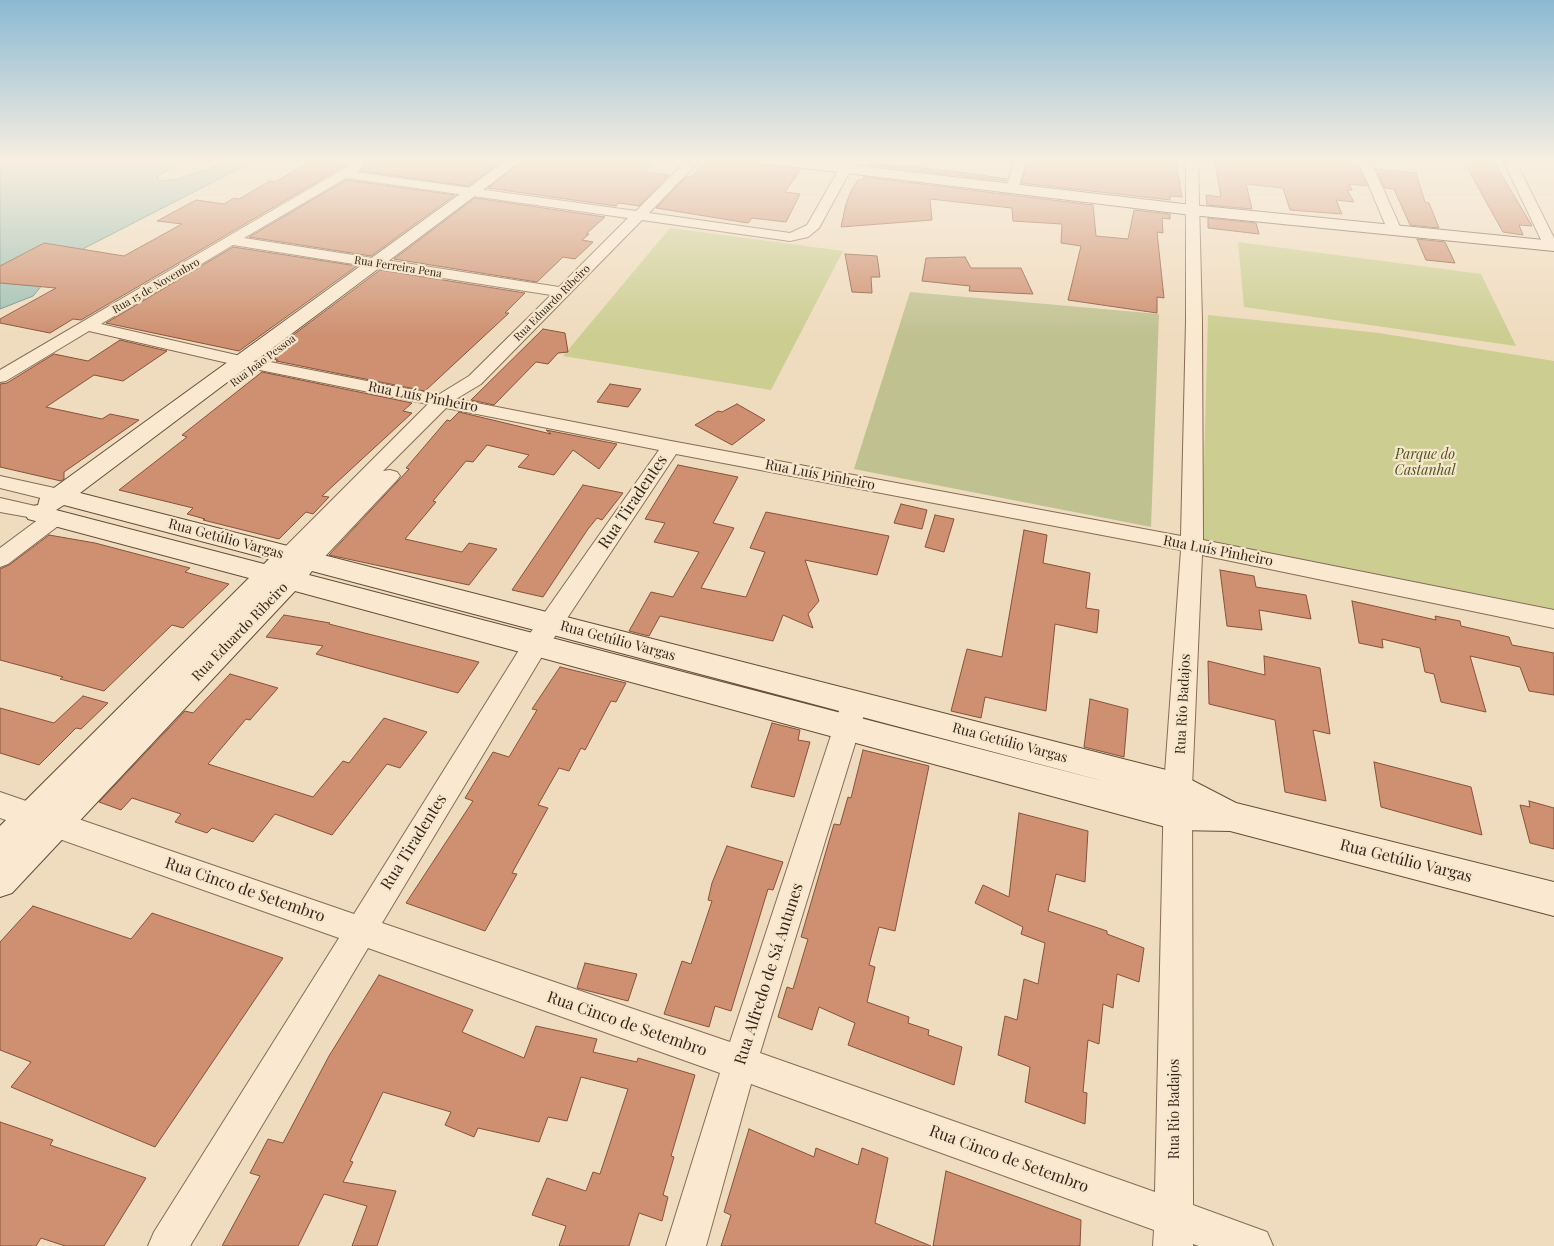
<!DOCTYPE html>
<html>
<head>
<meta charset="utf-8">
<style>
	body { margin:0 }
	canvas { display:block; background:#efdbbd }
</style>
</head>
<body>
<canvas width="1554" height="1246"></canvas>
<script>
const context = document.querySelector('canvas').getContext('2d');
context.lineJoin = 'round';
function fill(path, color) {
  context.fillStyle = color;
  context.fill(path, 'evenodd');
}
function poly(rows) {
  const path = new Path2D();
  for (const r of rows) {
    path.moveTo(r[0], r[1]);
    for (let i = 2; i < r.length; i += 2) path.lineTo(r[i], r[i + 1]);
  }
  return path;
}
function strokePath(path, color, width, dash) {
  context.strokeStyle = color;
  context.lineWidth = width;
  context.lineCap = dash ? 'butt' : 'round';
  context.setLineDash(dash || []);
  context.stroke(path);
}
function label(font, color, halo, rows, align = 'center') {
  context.font = font + ' "Playfair Display",serif';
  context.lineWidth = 4.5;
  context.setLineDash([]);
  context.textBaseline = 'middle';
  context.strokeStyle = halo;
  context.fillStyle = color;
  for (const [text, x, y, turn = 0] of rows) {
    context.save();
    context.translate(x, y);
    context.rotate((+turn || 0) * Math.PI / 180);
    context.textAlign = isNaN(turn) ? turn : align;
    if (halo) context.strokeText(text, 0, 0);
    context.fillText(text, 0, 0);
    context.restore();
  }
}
const green = poly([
	[670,228,843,251,771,390,563,356],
	[1238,242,1481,274,1516,346,1244,307],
	[1208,315,1379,333,1554,361,1554,613,1202,543]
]);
const cemetery = poly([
	[910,292,1159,314,1151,527,854,469]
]);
const water = poly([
	[0,162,180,162,157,177,160,181,174,180,229,162,252,162,36,273,43,284,33,296,0,309,0,162]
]);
const building = poly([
	[309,162,351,162,81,320,73,319,50,333,0,323,0,319,56,288,0,283,0,266,44,243,124,256,182,224,157,221,196,200,224,204,234,198,239,199,270,181,275,182,309,162],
	[364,162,501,162,468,186,360,171,366,165,364,162],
	[522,162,653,162,644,172,669,175,639,206,619,203,616,206,488,188,522,162],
	[705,162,747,162,801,169,785,192,800,194,786,222,752,218,748,223,656,208,686,177,692,176,705,162],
	[1028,162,1176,162,1182,197,1170,196,1170,200,1021,183,1028,162],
	[1215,162,1353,162,1354,166,1359,167,1367,186,1349,184,1352,190,1347,190,1354,202,1336,200,1342,214,1290,210,1283,188,1246,184,1252,209,1207,205,1206,195,1221,197,1215,162],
	[1464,162,1494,162,1532,226,1519,225,1523,235,1503,232,1464,162],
	[870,163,953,171,1007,179,1006,181,869,165,870,163],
	[1376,169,1416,173,1425,202,1429,203,1439,228,1410,225,1394,189,1385,188,1376,169],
	[864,177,1093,205,1096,236,1128,239,1134,210,1170,214,1170,219,1162,218,1163,233,1157,232,1164,298,1157,297,1157,313,1068,300,1081,246,1061,243,1062,224,1013,221,1012,208,930,199,932,220,841,227,846,204,851,191,858,180,862,180,864,177],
	[346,180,455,195,371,256,249,237,346,180],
	[475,198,605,217,586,234,589,234,582,240,593,242,575,259,563,257,537,282,394,259,475,198],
	[1208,218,1256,223,1259,234,1208,228,1208,218],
	[1417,239,1445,242,1455,263,1426,260,1417,239],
	[233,247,357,266,239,351,106,323,233,247],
	[845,254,877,256,880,277,871,277,872,293,852,292,845,254],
	[965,257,971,268,1021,268,1033,294,969,291,970,286,922,281,926,258,965,257],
	[380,270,525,293,505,313,509,313,425,391,276,361,278,360,274,359,276,358,265,356,380,270],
	[543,329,565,333,568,352,558,353,548,364,536,362,494,405,471,400,543,329],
	[120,340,167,351,123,381,94,375,46,407,102,419,110,414,139,420,64,472,64,479,61,481,0,467,0,384,7,383,54,354,88,361,120,340],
	[262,372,412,403,403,411,412,413,322,496,329,497,313,514,306,512,279,539,203,520,205,519,187,514,193,508,119,490,187,437,182,435,262,372],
	[610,384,641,389,628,407,597,402,610,384],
	[737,404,765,420,732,445,695,425,718,411,722,412,737,404],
	[459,412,551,434,546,430,617,444,599,469,573,450,554,475,518,467,529,455,487,445,473,462,466,461,433,501,436,502,405,539,462,552,469,543,497,549,469,585,329,555,398,481,409,469,406,468,447,420,450,421,459,412],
	[678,465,738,477,713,523,734,528,701,588,746,597,765,552,750,548,766,512,889,536,877,575,805,560,819,601,808,614,813,628,783,615,773,641,660,616,649,636,629,631,651,592,673,597,699,552,654,542,665,523,645,519,678,465],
	[583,485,623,493,602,520,597,518,588,529,543,597,512,590,583,485],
	[901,504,927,510,922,529,894,523,901,504],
	[935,515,954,519,944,552,925,547,935,515],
	[1024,530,1047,535,1043,563,1090,573,1086,608,1099,610,1097,633,1055,624,1046,711,985,697,981,718,951,711,967,649,1002,657,1024,530],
	[49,535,95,543,190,568,185,572,229,584,183,628,172,625,104,691,60,679,63,677,0,660,0,569,9,565,49,535],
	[1220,570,1254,576,1256,587,1306,595,1311,619,1259,610,1262,630,1227,626,1220,570],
	[1352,601,1436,620,1435,616,1460,621,1461,626,1509,637,1512,645,1554,653,1554,695,1529,691,1520,667,1470,656,1486,712,1441,702,1434,674,1425,672,1420,648,1382,639,1383,648,1359,643,1352,601],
	[284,615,330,623,329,624,479,662,458,693,316,654,323,646,266,637,284,615],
	[1264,656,1320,668,1330,734,1313,730,1326,801,1285,792,1275,720,1209,704,1208,661,1265,675,1264,656],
	[560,667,626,683,616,702,611,701,585,750,581,748,569,771,559,768,538,805,548,808,512,873,517,874,485,931,406,903,473,801,465,798,493,752,509,757,537,710,532,709,560,667],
	[230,674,278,688,250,720,246,719,208,764,313,797,343,761,349,763,384,718,427,732,400,768,387,764,332,835,275,814,253,842,212,828,207,833,175,822,181,814,132,798,121,810,99,802,185,711,193,713,230,674],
	[83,696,108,703,81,729,76,728,39,765,0,753,0,708,54,723,83,696],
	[1090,699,1128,709,1124,757,1084,747,1090,699],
	[772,723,800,730,798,740,810,742,794,797,751,787,772,723],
	[863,750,929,766,895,931,879,927,869,965,875,967,867,1002,909,1017,908,1023,929,1030,928,1035,962,1047,954,1085,848,1045,855,1023,819,1007,812,1030,778,1017,787,987,793,989,808,939,801,937,834,824,840,825,848,797,851,798,863,750],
	[1374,762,1471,787,1482,835,1381,807,1374,762],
	[1529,801,1554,808,1554,849,1530,843,1520,805,1530,807,1529,801],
	[1019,813,1088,831,1085,882,1056,874,1048,911,1107,931,1107,934,1144,948,1139,982,1117,974,1113,1008,1103,1004,1099,1044,1088,1040,1083,1092,1087,1093,1085,1124,1025,1102,1030,1067,998,1055,1005,1016,1017,1020,1024,979,1038,984,1045,943,1021,934,1023,927,975,903,983,885,1009,897,1019,813],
	[727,846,783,862,773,890,768,889,731,1011,715,1006,709,1027,664,1014,682,961,691,964,712,901,708,900,712,883,727,846],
	[33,906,131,939,152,913,283,958,155,1147,11,1087,31,1062,0,1050,0,942,33,906],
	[585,963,637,974,628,1001,577,988,585,963],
	[379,975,473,1010,462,1032,524,1058,536,1026,597,1039,593,1052,637,1062,638,1058,695,1075,671,1156,674,1157,663,1195,668,1197,662,1221,639,1213,629,1246,559,1246,566,1226,532,1215,547,1178,586,1191,593,1172,600,1174,628,1089,581,1077,567,1121,548,1117,539,1142,478,1128,474,1137,445,1125,451,1112,383,1092,350,1161,353,1162,343,1182,396,1191,377,1246,352,1246,367,1206,324,1194,298,1246,222,1246,260,1176,250,1173,268,1139,283,1143,329,1056,379,975],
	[0,1122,53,1140,50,1145,146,1178,104,1246,65,1246,41,1238,36,1246,0,1246,0,1122],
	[749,1129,814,1157,816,1148,858,1165,862,1148,888,1158,875,1223,931,1246,721,1246,731,1215,724,1212,749,1129],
	[946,1171,1081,1220,1080,1246,933,1246,946,1171]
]);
const street = poly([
	[355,162,362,162,364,165,356,172,636,211,685,162,698,162,649,213,790,233,807,225,843,162,855,162,819,228,808,237,790,241,642,220,481,384,456,399,671,441,1181,536,1186,321,1186,162,1198,162,1202,321,1203,540,1554,610,1554,628,1202,555,1192,787,1193,1205,1267,1232,1273,1246,1199,1246,1193,1244,1193,1246,1153,1246,1154,1230,751,1084,706,1246,666,1246,720,1073,368,948,190,1246,148,1246,154,1232,339,938,0,818,0,792,354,914,526,639,659,450,446,408,383,471,390,470,397,472,400,476,397,480,316,566,308,569,300,566,297,561,300,557,295,561,287,564,279,561,276,556,428,404,245,367,89,331,6,381,0,382,0,370,355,162],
	[346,178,628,218,559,287,244,238,346,178],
	[233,245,551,295,469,376,438,395,245,357,101,324,233,245],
	[676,454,1181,550,1164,787,1155,1192,760,1053,866,708,862,701,853,698,844,701,840,708,730,1042,382,923,544,653,676,454],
	[1014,162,1026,162,1018,188,1012,192,1006,188,1014,162],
	[1359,162,1371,162,1402,231,1400,234,1395,235,1388,231,1359,162],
	[1504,162,1516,162,1554,238,1554,250,1546,249,1544,246,1504,162],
	[0,476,68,491,71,496,68,501,61,503,0,488,0,476],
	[0,498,44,508,47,513,55,511,62,513,66,518,62,523,8,564,0,567,0,548,39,519,0,512,0,498]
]);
const secondary = poly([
	[504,162,520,162,80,493,1178,773,1236,803,1554,882,1554,916,1230,831,1177,830,295,591,12,893,0,897,0,826,249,578,28,519,25,513,28,507,38,505,40,498,504,162],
	[64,505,269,559,264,564,56,510,64,505],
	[312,571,1107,782,309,575,312,571],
	[782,162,825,162,1192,205,1554,241,1554,251,1192,215,789,166,782,162]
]);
const farStreetnames = [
	["Rua Ferreira Pena",398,267,9],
	["Rua 15 de Novembro",156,286,-30],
	["Rua Eduardo Ribeiro",552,303,-45],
	["Rua João Pessoa",263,361,-37]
];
const streetNames = [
	["Rua Luís Pinheiro",423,397,11],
	["Rua Luís Pinheiro",820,475,11],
	["Rua Getúlio Vargas",226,539,15],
	["Rua Luís Pinheiro",1218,551,11],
	["Rua Eduardo Ribeiro",240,632,-46],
	["Rua Getúlio Vargas",618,641,15],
	["Rua Rio Badajos",1183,704,-87],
	["Rua Getúlio Vargas",1010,743,15],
	["Rua Rio Badajos",1175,1109,-90]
];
const parkNames = [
	["Parque do",1425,455],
	["Castanhal",1425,471]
];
const nearStreetnames = [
	["Rua Tiradentes",633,502,-56],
	["Rua Tiradentes",414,842,-58],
	["Rua Getúlio Vargas",1406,861,14],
	["Rua Cinco de Setembro",245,890,19],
	["Rua Alfredo de Sá Antunes",769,974,-72],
	["Rua Cinco de Setembro",627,1024,19],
	["Rua Cinco de Setembro",1009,1159,20]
];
fill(green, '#cbcd91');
fill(cemetery, '#bfc191');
fill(water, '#a1c0b4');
strokePath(water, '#688d81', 1);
fill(building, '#ce9071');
strokePath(building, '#87523b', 1);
strokePath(street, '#876b56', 2);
strokePath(secondary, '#684d39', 2);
fill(street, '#fae9d0');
fill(secondary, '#fae9d0');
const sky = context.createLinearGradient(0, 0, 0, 336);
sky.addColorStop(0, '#8bb9d3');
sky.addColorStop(0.48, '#f8efe1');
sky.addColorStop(1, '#f8efe100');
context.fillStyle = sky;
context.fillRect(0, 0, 1554, 336);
label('11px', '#36251b', '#f6e6cc', farStreetnames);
label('14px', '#36251b', '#f6e6cc', streetNames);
label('italic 14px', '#4b5321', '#f6e6cc', parkNames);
label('16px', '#36251b', '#f6e6cc', nearStreetnames);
</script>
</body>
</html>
